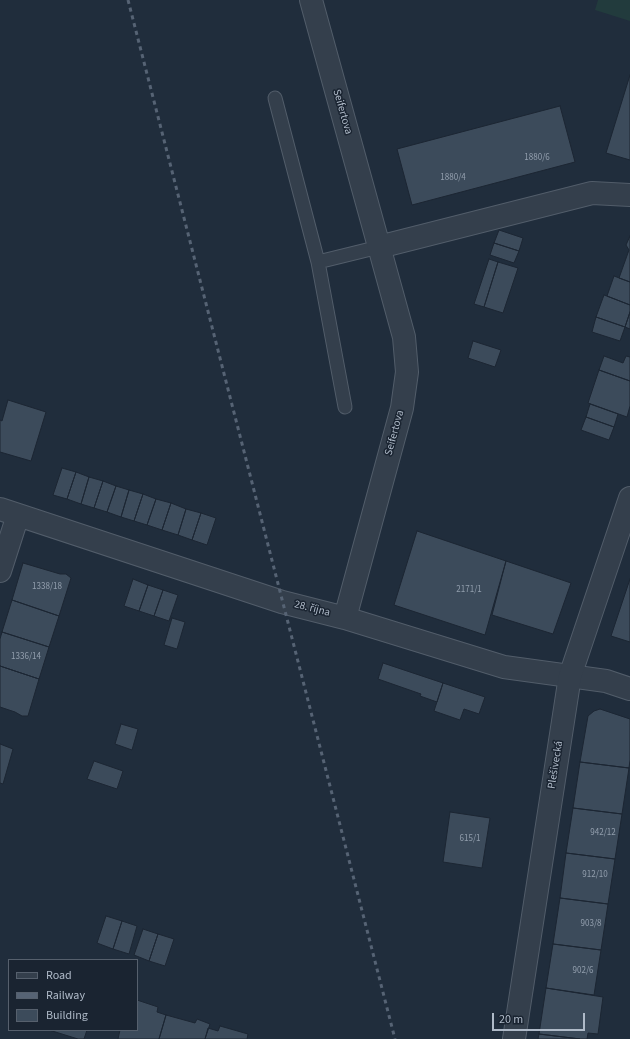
<!DOCTYPE html>
<html>
<head>
<meta charset="utf-8">
<style>
	body { margin:0 }
	#map { position:relative; width:630px; height:1039px; overflow:hidden; background:#202d3c; font-family:"Source Sans 3",sans-serif }
	canvas { display:block }
	.legend { position:absolute; left:8px; top:959px; width:130px; height:72px; box-sizing:border-box; background:#1a2431; border:1px solid #56606d; margin:0; padding:5px 7px; list-style:none; font-size:12px; color:#afbac8 }
	.legend li { display:flex; align-items:center; gap:8px; height:20px }
	.legend b { width:20px; border:1px solid #56606d }
	.scale { position:absolute; left:492px; top:1013px; width:93px; height:18px; box-sizing:border-box; border:2px solid #afbac8; border-top:0; padding-left:5px; font-size:12px; line-height:14px; white-space:nowrap; color:#afbac8; -webkit-text-stroke:3px #1a2431; paint-order:stroke }
</style>
</head>
<body>
<div id="map">
<canvas width="630" height="1039"></canvas>
<ul class="legend">
<li><b style="height:5px;background:#343f4c"></b>Road</li>
<li><b style="height:5px;background:#566374"></b>Railway</li>
<li><b style="height:11px;background:#3c4b5b"></b>Building</li>
</ul>
<div class="scale">20 m</div>
</div>
<script>
const context = document.querySelector('canvas').getContext('2d');
context.lineJoin = 'round';
function fill(path, color) {
  context.fillStyle = color;
  context.fill(path, 'evenodd');
}
function poly(rows) {
  const path = new Path2D();
  for (const r of rows) {
    path.moveTo(r[0], r[1]);
    for (let i = 2; i < r.length; i += 2) path.lineTo(r[i], r[i + 1]);
  }
  return path;
}
function strokePath(path, color, width, dash) {
  context.strokeStyle = color;
  context.lineWidth = width;
  context.lineCap = dash ? 'butt' : 'round';
  context.setLineDash(dash || []);
  context.stroke(path);
}
function label(font, color, halo, rows, align = 'center') {
  context.font = font + ' "Source Sans 3",sans-serif';
  context.lineWidth = 3;
  context.setLineDash([]);
  context.textBaseline = 'middle';
  context.strokeStyle = halo;
  context.fillStyle = color;
  for (const [text, x, y, turn = 0] of rows) {
    context.save();
    context.translate(x, y);
    context.rotate((+turn || 0) * Math.PI / 180);
    context.textAlign = isNaN(turn) ? turn : align;
    if (halo) context.strokeText(text, 0, 0);
    context.fillText(text, 0, 0);
    context.restore();
  }
}
const green = poly([
	[598,0,630,0,630,21,595,10]
]);
const building = poly([
	[630,75,630,160,606,153,630,75],
	[560,106,575,162,412,205,397,149,560,106],
	[499,230,523,238,519,251,494,243,499,230],
	[630,236,630,282,619,278,629,250,626,245,630,236],
	[494,243,519,251,514,263,490,255,494,243],
	[489,259,498,262,484,307,474,304,489,259],
	[498,262,518,268,503,313,484,307,498,262],
	[614,276,630,282,630,305,607,296,614,276],
	[604,295,630,305,630,312,625,327,596,317,604,295],
	[630,312,630,329,625,327,630,312],
	[596,317,625,327,620,341,592,332,596,317],
	[473,341,501,350,495,367,468,358,473,341],
	[604,356,623,363,626,356,630,357,630,381,599,370,604,356],
	[599,370,630,381,630,406,627,417,588,403,599,370],
	[8,400,46,412,31,461,0,452,0,420,2,421,8,400],
	[590,404,618,414,614,427,586,417,590,404],
	[586,417,614,427,609,440,581,430,586,417],
	[62,468,76,472,67,499,53,495,62,468],
	[76,472,89,477,81,504,67,499,76,472],
	[89,477,103,481,94,508,81,504,89,477],
	[103,481,116,486,107,512,94,508,103,481],
	[116,486,129,490,121,517,107,512,116,486],
	[129,490,143,494,134,521,121,517,129,490],
	[143,494,156,499,147,525,134,521,143,494],
	[156,499,171,503,162,530,147,525,156,499],
	[171,503,186,509,178,535,162,530,171,503],
	[186,509,201,513,192,540,178,535,186,509],
	[201,513,216,518,207,545,192,540,201,513],
	[417,531,506,561,485,635,394,605,417,531],
	[506,561,571,583,553,634,492,615,506,561],
	[23,563,60,574,66,574,71,578,59,616,12,600,23,563],
	[133,579,148,585,139,611,124,606,133,579],
	[630,579,630,642,611,636,630,579],
	[148,585,163,590,154,616,139,611,148,585],
	[163,590,178,595,169,621,154,616,163,590],
	[12,600,59,616,49,647,2,632,12,600],
	[172,618,185,622,177,649,164,645,172,618],
	[2,632,49,647,39,679,0,666,0,639,2,632],
	[383,663,443,683,437,702,420,696,421,694,378,679,383,663],
	[0,666,39,679,28,716,22,716,15,712,0,707,0,666],
	[443,683,485,697,479,714,464,709,460,720,434,711,443,683],
	[600,709,630,719,630,760,629,768,580,762,588,716,594,711,600,709],
	[121,724,138,729,132,750,115,744,121,724],
	[0,744,13,749,3,784,0,783,0,744],
	[94,761,123,771,117,789,87,779,94,761],
	[580,762,629,768,622,814,573,808,580,762],
	[573,808,622,814,615,859,566,853,573,808],
	[450,812,490,818,482,868,443,862,450,812],
	[566,853,615,859,608,904,560,898,566,853],
	[560,898,608,904,601,950,553,944,560,898],
	[106,916,122,921,113,949,97,943,106,916],
	[122,921,137,926,129,954,113,949,122,921],
	[143,929,158,934,149,961,134,955,143,929],
	[158,934,174,939,165,966,149,961,158,934],
	[553,944,601,950,594,995,546,988,553,944],
	[546,988,603,997,598,1034,588,1033,587,1039,580,1039,539,1034,546,988],
	[137,1000,158,1007,157,1012,166,1015,159,1039,118,1039,120,1030,137,1030,137,1000],
	[166,1015,195,1023,197,1019,210,1024,205,1039,159,1039,166,1015],
	[220,1026,248,1034,247,1039,205,1039,208,1028,218,1031,220,1026],
	[49,1030,87,1030,84,1039,78,1039,49,1030],
	[539,1034,580,1039,538,1039,539,1034]
]);
const service = poly([
	[275,98,318,262,379,247],
	[318,262,345,407]
]);
const minor = poly([
	[311,0,404,337,407,372,402,408,345,618],
	[379,247,592,193,630,195],
	[0,509,282,602,345,618,504,667,606,681,630,689],
	[0,571,18,515]
]);
const tertiary = poly([
	[514,1039,570,676,630,498]
]);
const rail = poly([
	[128,0,395,1039]
]);
const numberNames = [
	["1880/6",537,158],
	["1880/4",453,178],
	["1338/18",47,587],
	["2171/1",469,590],
	["1336/14",26,657],
	["942/12",603,833],
	["615/1",470,839],
	["912/10",595,875],
	["903/8",591,924],
	["902/6",583,971]
];
const streetNames = [
	["Seifertova",342,112,74],
	["Seifertova",395,433,-75],
	["28. října",312,609,14],
	["Plešivecká",556,765,-81]
];
fill(green, '#223b3d');
fill(building, '#3c4b5b');
strokePath(building, '#1c2633', 1);
strokePath(service, '#525d6a', 15);
strokePath(minor, '#525d6a', 24);
strokePath(tertiary, '#525d6a', 24);
strokePath(service, '#343f4c', 13);
strokePath(minor, '#343f4c', 22);
strokePath(tertiary, '#343f4c', 22);
strokePath(rail, '#566374', 3, [4, 4]);
label('9px', '#929ead', null, numberNames);
label('11px', '#afbac8', '#1a2431', streetNames);
</script>
</body>
</html>
